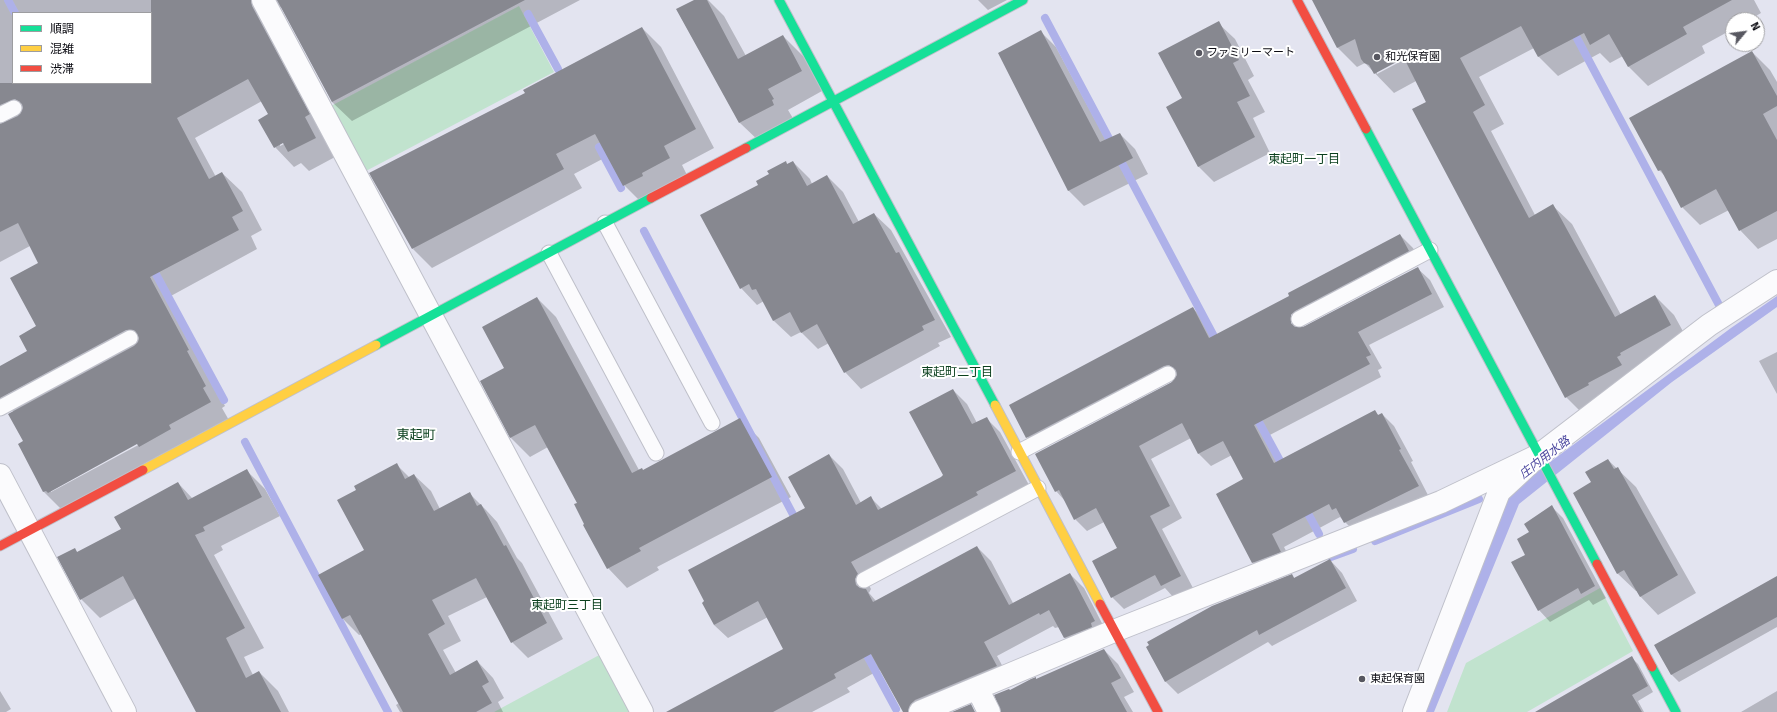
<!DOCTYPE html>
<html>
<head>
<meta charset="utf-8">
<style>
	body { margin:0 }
	#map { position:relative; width:1777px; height:712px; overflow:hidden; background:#e3e4f0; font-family:Signika,"Noto Sans JP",sans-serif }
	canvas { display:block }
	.legend { position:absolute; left:12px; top:12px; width:140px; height:72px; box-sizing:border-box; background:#fff; border:1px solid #9d9da0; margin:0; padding:5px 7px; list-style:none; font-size:12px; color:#0b0b12 }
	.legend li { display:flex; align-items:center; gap:8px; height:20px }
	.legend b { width:20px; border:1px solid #9d9da0 }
	.north { position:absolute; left:1725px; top:12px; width:40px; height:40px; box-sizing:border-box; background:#fff; border:1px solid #9d9da0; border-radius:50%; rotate:61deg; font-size:11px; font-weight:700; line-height:16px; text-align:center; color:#0b0b12 }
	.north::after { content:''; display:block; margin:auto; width:14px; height:18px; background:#575760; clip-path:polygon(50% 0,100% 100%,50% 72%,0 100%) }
</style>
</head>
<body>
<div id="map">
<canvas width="1777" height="712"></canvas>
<ul class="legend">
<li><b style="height:5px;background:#16e098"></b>順調</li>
<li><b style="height:5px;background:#ffcf43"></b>混雑</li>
<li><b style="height:5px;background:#f24e42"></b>渋滞</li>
</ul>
<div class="north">N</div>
</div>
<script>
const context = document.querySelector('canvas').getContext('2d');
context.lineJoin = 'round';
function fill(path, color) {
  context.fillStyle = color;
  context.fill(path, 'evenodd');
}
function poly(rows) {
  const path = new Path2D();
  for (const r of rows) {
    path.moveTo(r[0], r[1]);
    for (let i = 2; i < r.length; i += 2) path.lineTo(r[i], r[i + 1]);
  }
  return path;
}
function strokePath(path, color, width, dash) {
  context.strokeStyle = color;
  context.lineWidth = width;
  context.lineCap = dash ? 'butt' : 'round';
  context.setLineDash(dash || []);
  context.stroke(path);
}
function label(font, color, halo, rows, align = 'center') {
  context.font = font + ' Signika,"Noto Sans JP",sans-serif';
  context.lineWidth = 4;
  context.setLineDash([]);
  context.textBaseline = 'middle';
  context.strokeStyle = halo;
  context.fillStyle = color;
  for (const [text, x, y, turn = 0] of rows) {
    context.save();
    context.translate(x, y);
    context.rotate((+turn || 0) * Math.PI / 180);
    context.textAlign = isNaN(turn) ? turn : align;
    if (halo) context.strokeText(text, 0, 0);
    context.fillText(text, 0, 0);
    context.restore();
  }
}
const green = poly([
	[519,6,554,72,364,172,329,107],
	[1600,588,1633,651,1527,712,1447,712,1466,663],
	[603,653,635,712,494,712]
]);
const water = poly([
	[1777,296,1777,307,1672,382,1519,504,1434,712,1423,712,1510,495,1546,465,1731,328]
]);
const shadow = poly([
	[0,0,580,0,352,121,332,102,282,7,277,8,335,157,309,171,301,163,294,167,275,147,269,115,262,101,195,138,216,177,222,173,242,192,262,230,251,236,257,249,169,297,208,369,206,370,225,406,222,408,230,422,63,511,44,492,19,444,24,442,14,412,0,398,0,367,28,352,38,326,39,263,30,246,0,262],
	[13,13,151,13,151,83,13,83],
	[287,140,288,142,280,146,280,144],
	[141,441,142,443,51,492,51,490],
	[696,0,708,0,724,16,746,56,783,36,804,57,822,91,788,110,794,120,761,143,740,123,677,10],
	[978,0,1007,0,988,10],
	[1313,0,1754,0,1761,13,1749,20,1733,20,1733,29,1702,46,1705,53,1648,86,1629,67,1623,56,1610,63,1600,53,1558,76,1539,57,1534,48,1479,77,1504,124,1491,131,1535,215,1553,206,1572,224,1621,315,1655,296,1674,315,1690,344,1585,416,1566,397,1416,81,1394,93,1365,63,1357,67,1338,48],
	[1408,55,1409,57,1377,74,1377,71],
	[1218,23,1235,39,1254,76,1248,80,1265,112,1253,118,1270,153,1214,182,1198,166,1184,98],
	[642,28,661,47,714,148,682,165,688,177,643,204,624,185,608,156,574,174,582,188,432,268,413,249,526,93],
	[1041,32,1056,47,1106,140,1120,134,1135,149,1148,174,1084,206,1069,191,999,53],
	[1752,52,1770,70,1777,82,1777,239,1758,249,1740,230,1729,210,1700,225,1682,207,1667,178,1659,170],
	[793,162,810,179,812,184,827,176,843,192,859,222,874,214,891,230,951,337,938,343,940,346,861,389,845,372,829,343,818,349,801,332,791,337,774,321,764,301,757,305,741,288,759,185,786,163,788,165],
	[1400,235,1413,248,1421,263,1307,323,1302,328,1417,268,1430,280,1444,307,1369,345,1382,368,1378,370,1381,377,1266,437,1278,462,1375,412,1379,416,1382,414,1394,426,1413,461,1411,462,1430,499,1357,534,1340,517,1284,547,1293,564,1266,575,1253,562,1245,480,1232,455,1211,466,1199,454,1191,438,1151,459,1182,518,1162,529,1193,588,1174,598,1165,588,1124,609,1112,597,1118,549,1104,522,1087,531,1075,519,1066,502,1056,491,1176,378,1039,450,1027,437,1193,308,1205,321,1213,337,1291,296],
	[1290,314,1292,314,1292,328,1290,328],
	[537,298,556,317,639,470,644,471,740,419,759,438,791,497,657,567,659,570,627,588,608,568,585,525,578,503,548,447,530,457,511,438,481,381,506,368],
	[1777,352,1777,394,1759,361],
	[953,390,967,404,977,423,986,418,1000,432,1029,485,864,576,871,589,869,593,876,601,977,547,991,561,1013,603,1070,574,1084,588,1108,635,1079,652,1065,638,1059,627,1055,628,1053,626,997,656,1010,680,934,712,905,712,881,669,847,688,850,692,812,712,682,712,785,649,768,617,728,638,714,625,806,508,829,455,843,469,861,503,871,498,882,509,942,478,944,475],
	[1608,460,1636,487,1696,593,1658,615,1640,596,1637,591,1636,591,1617,573,1592,483],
	[397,465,410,478,414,475,431,491,440,509,469,493,486,510,497,522,517,558,522,563,563,639,528,658,512,642,487,597,448,616,461,641,443,650,456,673,477,661,493,678,504,698,498,702,503,712,400,712,396,705,399,703,362,634,359,635,343,619,320,576,366,551,357,490],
	[246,470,265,489,280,516,221,546,223,550,214,555,264,648,244,657,253,675,259,672,278,691,289,712,197,712,136,598,100,618,81,599,74,549,78,553,122,530,178,483,193,499],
	[1552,507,1563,518,1606,598,1593,605,1589,600,1550,622,1539,610,1526,555,1530,533],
	[1330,560,1342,573,1357,601,1272,646,1268,642,1178,694,1166,682,1147,648,1292,575,1295,579],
	[1777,577,1777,627,1679,682,1672,675,1656,645],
	[1104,650,1118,664,1134,692,1124,697,1133,712,1002,712,1010,691],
	[1632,658,1638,664,1653,692,1638,701,1644,712,1537,712],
	[0,691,11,709,6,712,0,712],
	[1777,691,1777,712,1741,712]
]);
const stream = poly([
	[8,0,15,13],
	[528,14,558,69],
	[1045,18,1218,344],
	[1571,27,1719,305],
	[599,147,621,188],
	[644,231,798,524],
	[151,265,224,400],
	[1254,413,1285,470],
	[245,442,388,712],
	[1304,506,1319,534],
	[1375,541,1479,499],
	[1331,557,1353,549],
	[863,648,896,709]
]);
const building = poly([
	[151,0,251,0,252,6,310,114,305,117,316,138,288,152,283,143,274,148,258,120,268,114,248,79,177,118,209,179,222,172,243,211,232,217,239,230,150,277,189,350,187,351,206,386,203,388,211,402,169,425,171,429,139,447,137,444,48,493,46,491,43,492,18,444,23,441,8,414,134,346,138,342,139,338,134,330,126,330,0,398,0,366,27,351,19,336,36,326,10,278,38,263,18,223,0,232,0,124,18,116,23,108,22,104,15,99,0,105,0,83,151,83],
	[277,0,525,0,332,102],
	[694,0,707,0,738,59,783,35,802,71,768,89,774,99,772,100,774,105,739,123,676,9],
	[1312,0,1732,0,1683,27,1687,34,1628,67,1609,34,1590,45,1584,33,1538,57,1521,26,1460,58,1485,105,1473,112,1529,218,1553,204,1615,317,1655,295,1671,325,1620,353,1621,355,1617,357,1622,365,1588,383,1589,385,1565,398,1412,109,1426,102,1404,58,1374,74,1369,65,1364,63,1361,59,1355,39,1337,48],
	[1219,21,1239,60,1233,63,1250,96,1237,102,1255,137,1198,167,1166,107,1182,98,1158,53],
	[642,27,696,129,664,146,670,158,642,173,643,176,623,186,595,134,556,154,564,169,412,249,369,173,525,93,523,90],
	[1041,30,1100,142,1120,133,1133,158,1068,191,998,53],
	[1752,51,1777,96,1777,106,1763,114,1777,140,1777,211,1739,231,1716,189,1681,208,1661,170,1658,171,1629,118],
	[786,161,787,164,793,161,807,186,827,175,853,224,874,213,896,253,899,252,935,320,922,326,924,330,844,373,817,324,801,333,790,312,773,321,756,289,752,290,749,284,740,289,700,215,758,185,756,181,769,174,767,171],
	[1400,234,1409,251,1295,311,1291,315,1291,323,1295,327,1303,327,1418,267,1432,294,1358,332,1371,355,1366,357,1370,364,1254,425,1274,463,1375,410,1378,415,1382,413,1401,449,1399,450,1419,486,1344,523,1336,508,1332,510,1329,504,1272,534,1281,552,1252,563,1216,494,1243,479,1223,441,1198,454,1182,423,1139,446,1170,506,1150,516,1181,576,1161,586,1155,575,1111,598,1092,561,1117,548,1096,508,1074,520,1059,490,1055,492,1035,454,1172,382,1177,375,1176,370,1169,365,1164,366,1026,438,1009,405,1193,307,1209,338,1289,296,1288,293],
	[537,297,632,473,642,468,643,470,740,418,772,477,639,548,641,551,607,569,583,525,584,524,574,504,577,503,535,425,510,438,480,381,504,368,482,327],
	[953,389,972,424,987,417,1016,471,976,492,978,495,851,562,858,574,855,579,856,585,860,588,866,589,873,602,977,546,1009,605,1070,573,1095,621,1091,623,1092,627,1064,638,1049,610,1040,615,1039,613,984,642,997,666,915,700,910,705,908,712,903,712,871,654,834,674,836,678,773,712,666,712,783,649,758,601,714,625,702,603,704,601,688,570,805,508,788,477,829,454,856,505,871,496,878,510,941,477,943,475,909,412],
	[1608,459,1614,469,1618,467,1678,575,1640,597,1624,570,1617,574,1573,493,1591,482,1585,472],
	[397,463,405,479,414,474,434,511,470,492,477,506,481,504,504,546,506,545,547,623,511,643,476,578,432,600,445,624,428,634,450,675,477,660,489,682,482,686,492,703,476,712,403,712,350,615,342,619,318,575,364,550,337,500,356,490,354,486],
	[247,469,262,497,203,527,205,531,195,535,245,628,226,638,246,678,259,671,281,712,196,712,123,576,80,600,57,557,75,548,77,552,121,529,114,517,178,482,188,500],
	[1552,505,1595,586,1581,594,1578,588,1538,611,1511,562,1525,555,1517,539,1529,532,1524,524],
	[1330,559,1346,588,1259,635,1257,630,1165,682,1146,647,1149,645,1147,642,1212,606,1292,574,1294,578],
	[1777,576,1777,617,1671,675,1654,645],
	[1104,649,1121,678,1111,683,1127,712,1001,712,994,695,1009,689,1010,690,1031,679,1036,677,1036,679],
	[1632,656,1648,686,1632,695,1642,712,1535,712],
	[971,704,975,712,952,712]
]);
const lane = poly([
	[0,115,14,108],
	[605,223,712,423],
	[549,253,656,453],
	[1299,319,1430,250],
	[0,408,130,338],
	[1019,452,1168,374],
	[864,580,1038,488]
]);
const street = poly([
	[263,0,642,712],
	[0,475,125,712],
	[977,688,989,712],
	[920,712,1114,631,1441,502,1539,455],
	[1414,712,1499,492,1539,455,1709,325,1777,281]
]);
const fast = poly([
	[779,0,995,405],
	[1366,129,1597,564],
	[746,148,1023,0],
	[376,345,651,198],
	[1652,667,1676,712]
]);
const slow = poly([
	[995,405,1100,604],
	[143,470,376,345]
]);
const jam = poly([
	[1297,0,1366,129],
	[651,198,746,148],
	[0,546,143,470],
	[1597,564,1652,667],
	[1100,604,1158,712]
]);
const markers = [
	[1199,53,4,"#575760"],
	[1377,57,4,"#575760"],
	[1362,679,4,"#575760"]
];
const poiNames = [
	["ファミリーマート",1207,53],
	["和光保育園",1385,57],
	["東起保育園",1370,679]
];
const neighbourhoodNames = [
	["東起町一丁目",1304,160],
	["東起町二丁目",957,373],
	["東起町三丁目",567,606]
];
const waterNames = [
	["庄内用水路",1545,458,-38]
];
const quarterNames = [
	["東起町",416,436]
];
fill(green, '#c1e3ce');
fill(water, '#aeb1e9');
fill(shadow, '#0003');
strokePath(stream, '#aeb1e9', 8);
fill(building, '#878890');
strokePath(lane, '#bfc0ca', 17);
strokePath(street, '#bfc0ca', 24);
strokePath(fast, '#bfc0ca', 11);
strokePath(slow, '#bfc0ca', 11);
strokePath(jam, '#bfc0ca', 11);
strokePath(lane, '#fbfbfd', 15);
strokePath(street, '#fbfbfd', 22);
strokePath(fast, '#16e098', 9);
strokePath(slow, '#ffcf43', 9);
strokePath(jam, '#f24e42', 9);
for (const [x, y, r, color] of markers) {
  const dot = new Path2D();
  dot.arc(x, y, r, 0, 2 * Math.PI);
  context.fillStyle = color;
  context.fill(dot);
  strokePath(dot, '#fff', 1.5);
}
label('11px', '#0b0b12', '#fff', poiNames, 'left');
label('12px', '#0b401e', '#fff', neighbourhoodNames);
label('italic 12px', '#4b479e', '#fff', waterNames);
label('13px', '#0b401e', '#fff', quarterNames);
</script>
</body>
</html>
